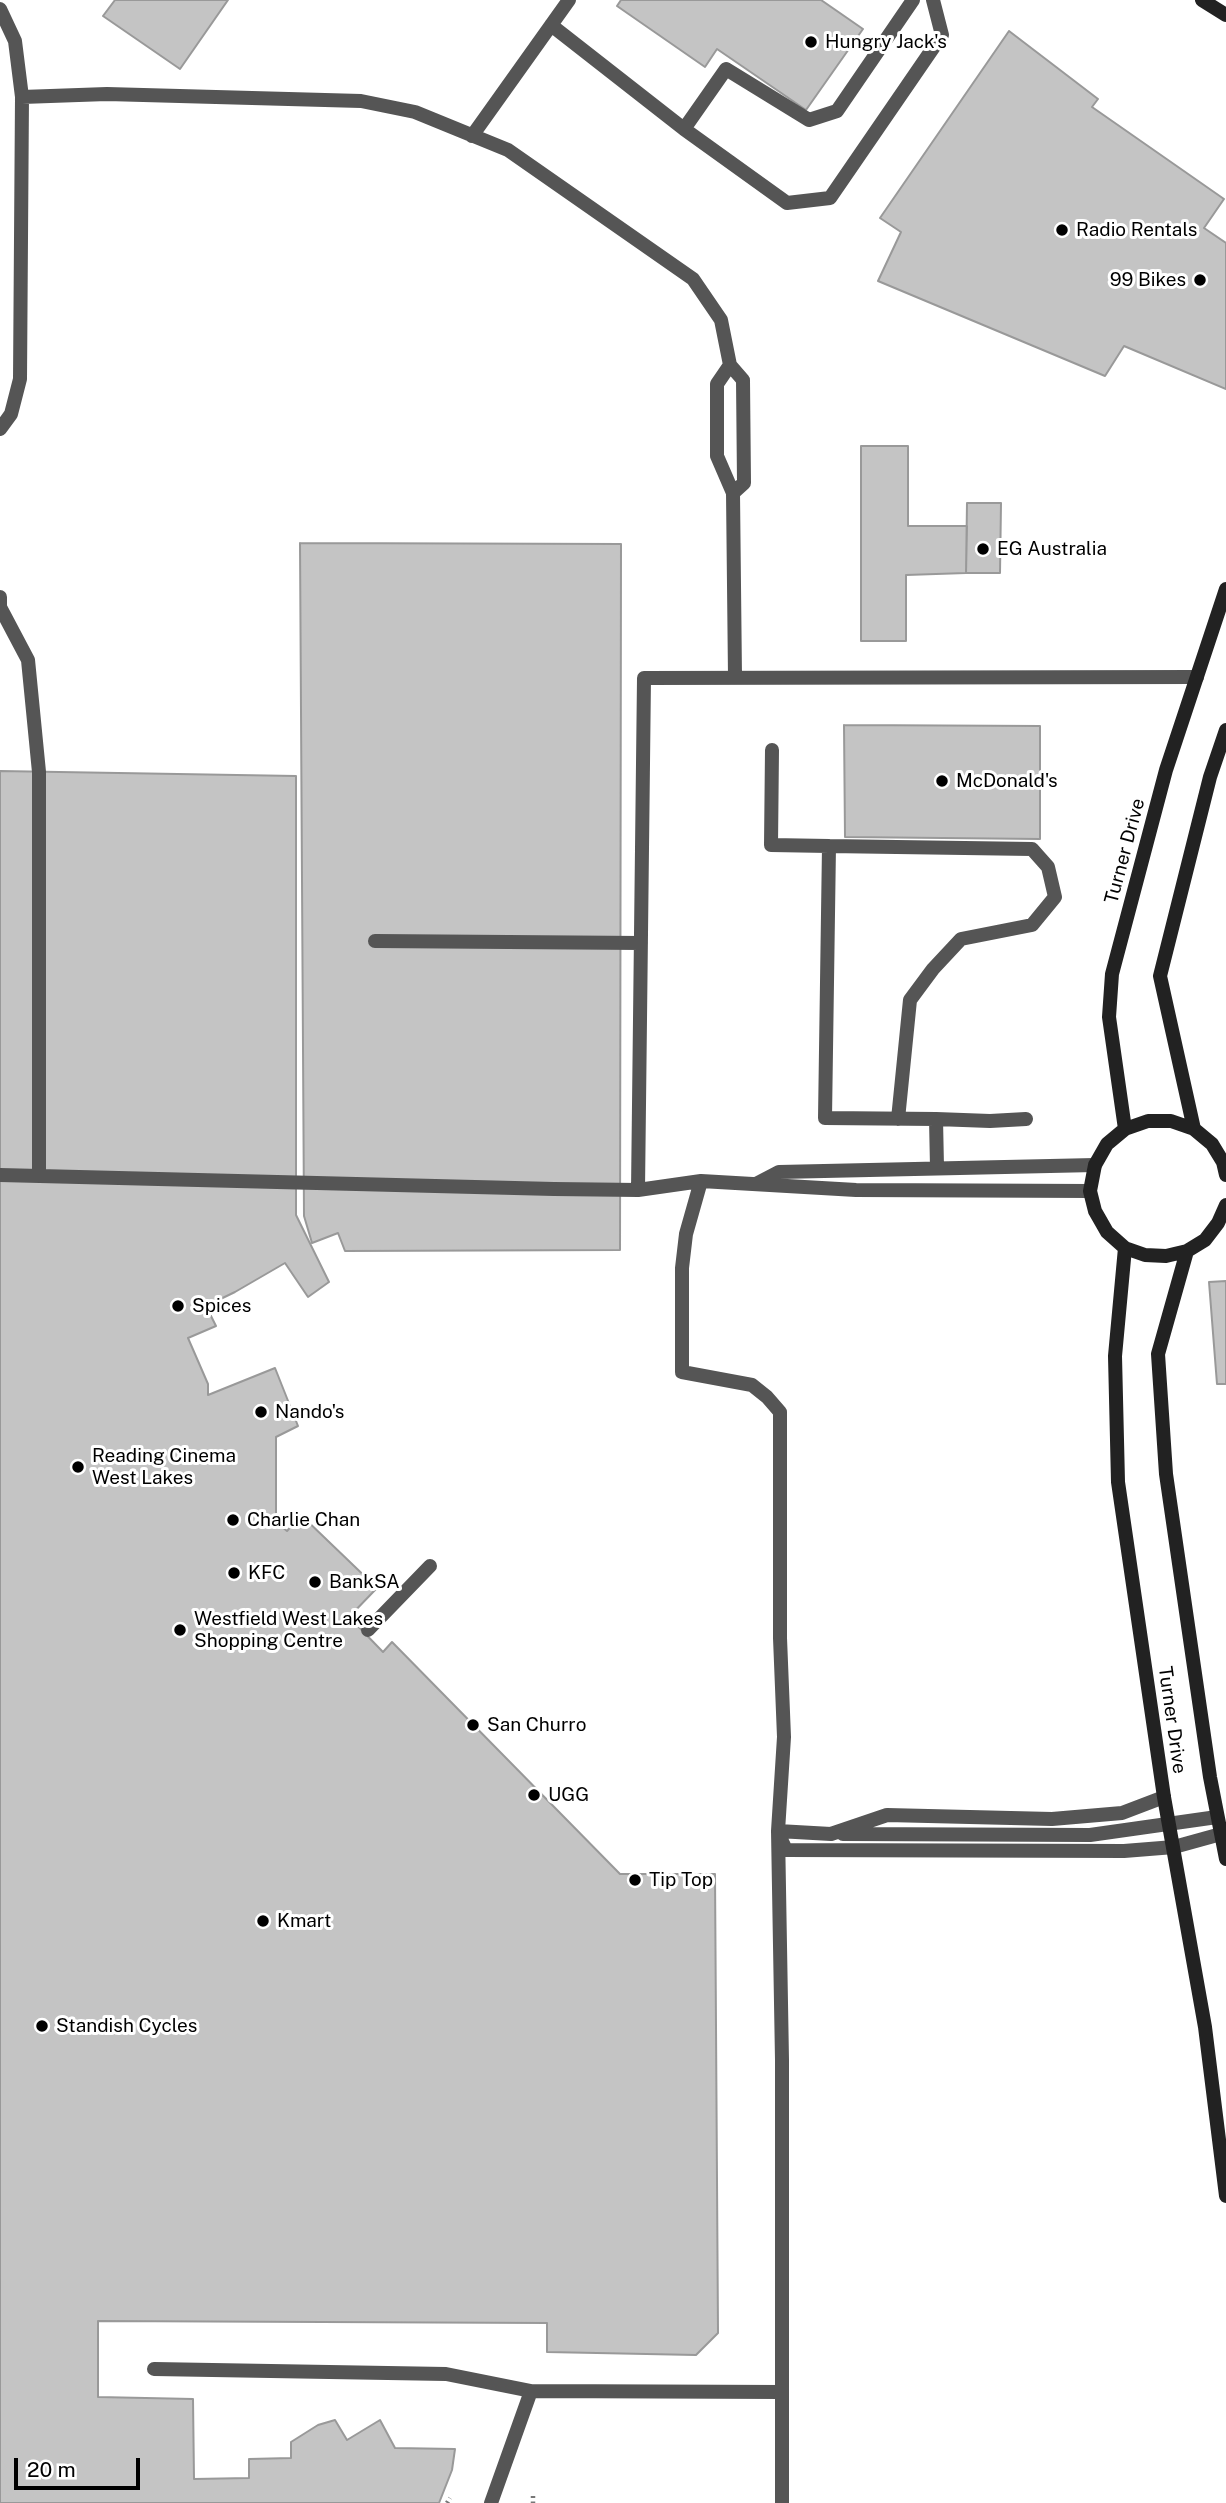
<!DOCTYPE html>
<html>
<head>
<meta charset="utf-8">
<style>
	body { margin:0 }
	#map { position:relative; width:1226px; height:2503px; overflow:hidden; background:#fff; font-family:"Public Sans",sans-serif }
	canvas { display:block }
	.scale { position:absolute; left:14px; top:2458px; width:126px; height:32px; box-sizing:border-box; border:4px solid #000; border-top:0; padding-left:9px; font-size:21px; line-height:24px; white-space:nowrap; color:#000; -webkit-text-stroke:5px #fff; paint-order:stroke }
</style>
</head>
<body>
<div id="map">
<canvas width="1226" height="2503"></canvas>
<div class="scale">20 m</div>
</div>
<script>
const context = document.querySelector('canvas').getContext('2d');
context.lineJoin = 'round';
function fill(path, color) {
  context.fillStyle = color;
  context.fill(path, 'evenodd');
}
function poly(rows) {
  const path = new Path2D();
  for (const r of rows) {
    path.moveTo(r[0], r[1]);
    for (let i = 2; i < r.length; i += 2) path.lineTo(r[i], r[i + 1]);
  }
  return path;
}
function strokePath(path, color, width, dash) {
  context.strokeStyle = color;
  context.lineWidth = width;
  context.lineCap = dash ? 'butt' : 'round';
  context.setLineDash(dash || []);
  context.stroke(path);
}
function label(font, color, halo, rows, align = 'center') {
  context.font = font + ' "Public Sans",sans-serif';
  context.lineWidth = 6;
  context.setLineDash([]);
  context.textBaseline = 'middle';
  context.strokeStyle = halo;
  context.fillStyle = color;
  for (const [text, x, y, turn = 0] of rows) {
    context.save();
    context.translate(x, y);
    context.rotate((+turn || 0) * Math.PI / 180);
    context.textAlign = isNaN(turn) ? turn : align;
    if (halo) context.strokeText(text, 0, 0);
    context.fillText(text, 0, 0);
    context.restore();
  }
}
const building = poly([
	[115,0,228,0,180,69,103,16,115,0],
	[621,0,821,0,863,29,806,110,717,49,705,67,617,6,621,0],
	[1009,31,1098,99,1092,107,1224,199,1204,228,1226,243,1226,389,1124,346,1105,376,878,281,901,232,880,218,1009,31],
	[861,446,908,446,908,526,967,526,966,573,906,575,906,641,861,641,861,446],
	[967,503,1001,503,1000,573,966,573,967,503],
	[300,543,621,544,620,1250,345,1251,338,1233,312,1243,304,1216,300,543],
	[844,725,1040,726,1040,839,845,837,844,725],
	[0,771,296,776,296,1215,329,1282,308,1297,285,1263,235,1292,206,1306,216,1326,188,1338,208,1384,208,1395,275,1368,298,1426,276,1437,276,1522,287,1531,301,1515,377,1588,349,1617,383,1652,392,1642,620,1874,715,1874,718,2333,696,2355,547,2352,547,2323,98,2321,98,2397,193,2399,194,2479,249,2478,249,2459,291,2458,291,2442,318,2425,335,2420,347,2440,380,2420,395,2448,455,2449,452,2470,439,2503,0,2503,0,771],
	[1226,1281,1226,1384,1217,1384,1209,1282,1226,1281]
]);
const path = poly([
	[533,2496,533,2503],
	[447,2503,450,2498]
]);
const lane = poly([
	[0,9,15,41,22,97,20,379,11,414,0,429],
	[551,25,684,129,787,203,830,198,942,35,933,0],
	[22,97,107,94,361,101,415,112,508,150,693,279,721,320,730,365,743,380,744,483,733,493],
	[684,129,726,69,809,120,837,111,913,0],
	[472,136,569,0],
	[730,365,717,384,717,456,733,493,735,677],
	[0,597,0,607,28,660,39,772,39,1176],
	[772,750,771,845,829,846,825,1118,936,1119,937,1167],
	[829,846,1032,849,1048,867,1055,897,1032,925,961,939,933,969,910,1000,898,1119],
	[375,941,641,943],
	[936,1119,990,1121,1026,1119],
	[0,1175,554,1189,638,1190,701,1181,856,1190,1090,1191],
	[701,1181,686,1234,682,1268,682,1372,752,1385,767,1397,780,1412,780,1638,784,1737,778,1831,782,2060,782,2503],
	[756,1184,779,1172,1095,1165],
	[638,1190,644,678,1197,677],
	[368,1630,430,1566],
	[778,1831,831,1834,887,1815,1052,1819,1122,1813,1164,1797],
	[843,1834,1090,1835,1217,1817],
	[779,1835,786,1850,1124,1851,1174,1847,1221,1834],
	[154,2369,446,2374,531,2391],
	[491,2503,531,2391,782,2392]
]);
const secondary = poly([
	[1202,0,1226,15],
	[1125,1129,1109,1017,1112,974,1166,770,1226,589],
	[1194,1129,1160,976,1210,777,1226,730],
	[1226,1175,1223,1162,1212,1144,1194,1129,1171,1121,1148,1121,1125,1129,1107,1144,1095,1165,1090,1191,1095,1211,1107,1232,1125,1248,1145,1255,1166,1256,1187,1251,1205,1240,1218,1223,1226,1205],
	[1125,1248,1115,1356,1118,1482,1164,1797,1205,2027,1226,2196],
	[1187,1251,1158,1354,1166,1474,1210,1777,1226,1859]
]);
const markers = [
	[811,42,7,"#000"],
	[1062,230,7,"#000"],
	[1200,280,7,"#000"],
	[983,549,7,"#000"],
	[942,781,7,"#000"],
	[178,1306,7,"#000"],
	[261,1412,7,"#000"],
	[78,1467,7,"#000"],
	[233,1520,7,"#000"],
	[234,1573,7,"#000"],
	[315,1582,7,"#000"],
	[180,1630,7,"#000"],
	[473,1725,7,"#000"],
	[534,1795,7,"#000"],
	[635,1880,7,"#000"],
	[263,1921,7,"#000"],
	[42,2026,7,"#000"]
];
const poiNames = [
	["Hungry Jack's",825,42],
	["Radio Rentals",1076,230],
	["99 Bikes",1186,280,"right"],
	["EG Australia",997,549],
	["McDonald's",956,781],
	["Spices",192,1306],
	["Nando's",275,1412],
	["Reading Cinema",92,1456],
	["West Lakes",92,1478],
	["Charlie Chan",247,1520],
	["KFC",248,1573],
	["BankSA",329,1582],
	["Westfield West Lakes",194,1619],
	["Shopping Centre",194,1641],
	["San Churro",487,1725],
	["UGG",548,1795],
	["Tip Top",649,1880],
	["Kmart",277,1921],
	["Standish Cycles",56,2026]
];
const streetNames = [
	["Turner Drive",1125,851,-75],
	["Turner Drive",1172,1720,82]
];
fill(building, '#c4c4c4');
strokePath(building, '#999', 2);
strokePath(path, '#777', 4.5, [2, 3.5]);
strokePath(lane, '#555', 14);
strokePath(secondary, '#222', 14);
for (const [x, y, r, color] of markers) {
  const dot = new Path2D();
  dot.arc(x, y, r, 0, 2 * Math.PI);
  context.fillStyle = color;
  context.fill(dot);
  strokePath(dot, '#fff', 2.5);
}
label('19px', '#000', '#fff', poiNames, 'left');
label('19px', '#000', '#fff', streetNames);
</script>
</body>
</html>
